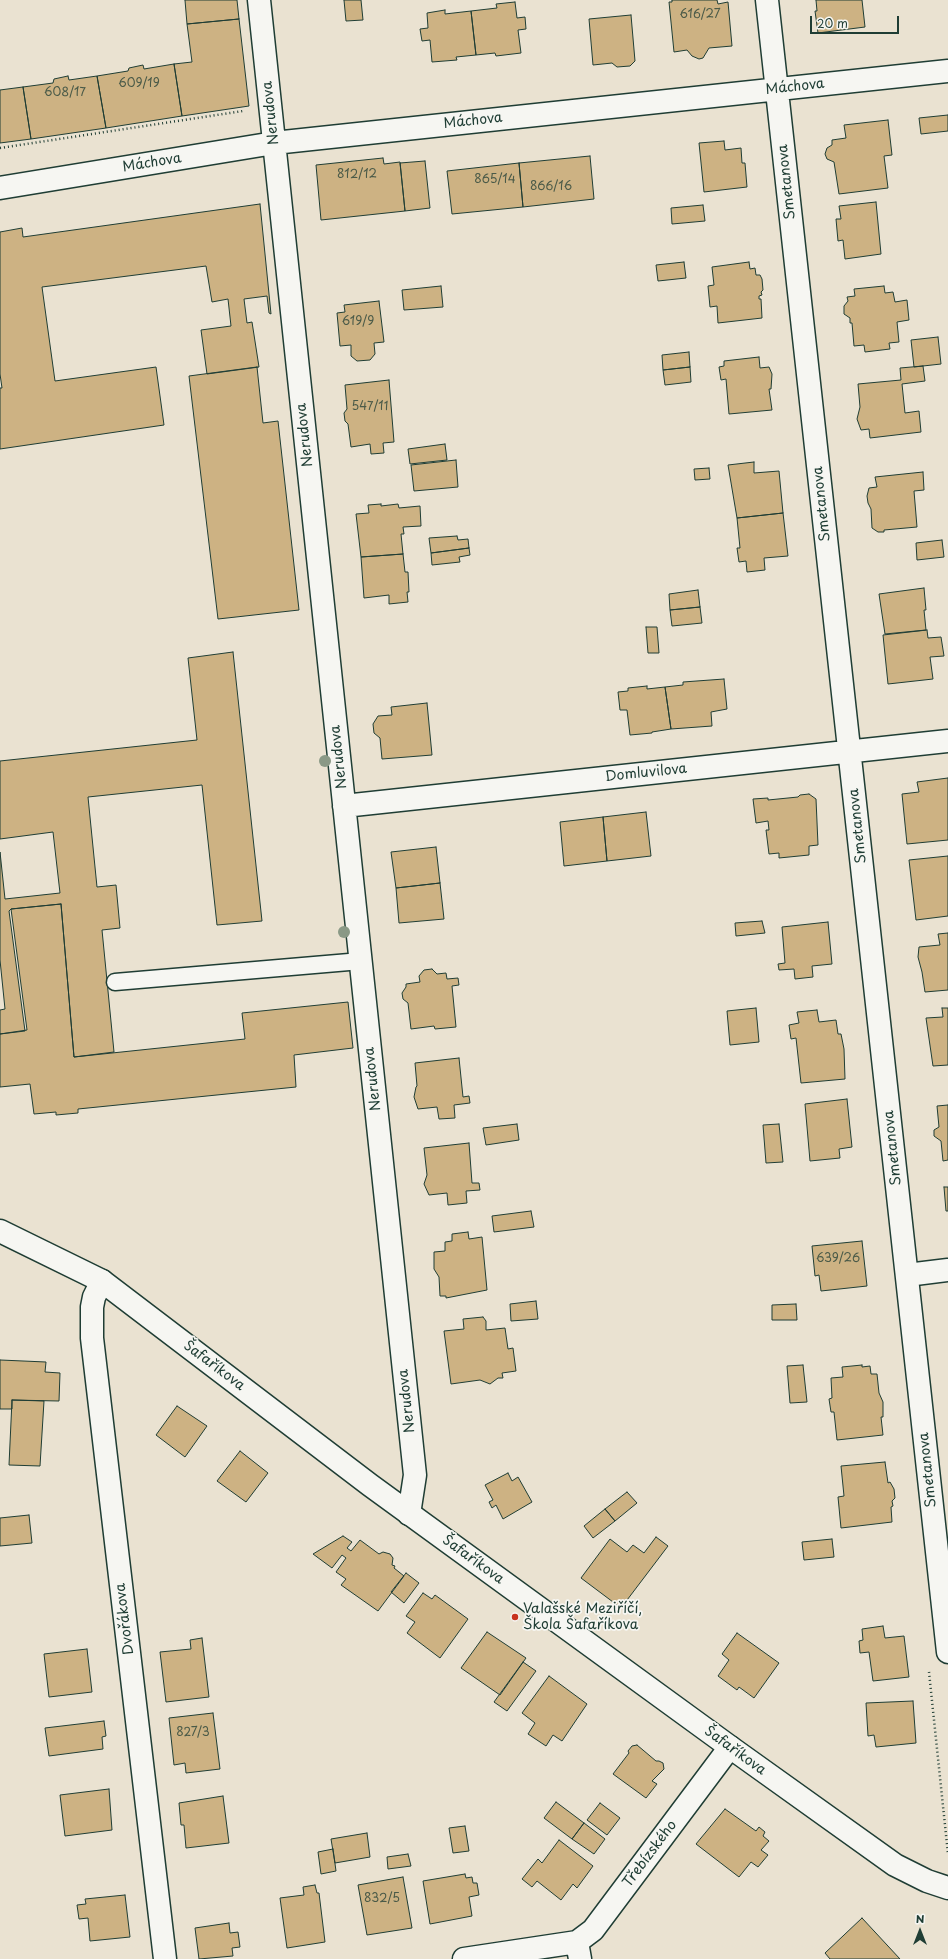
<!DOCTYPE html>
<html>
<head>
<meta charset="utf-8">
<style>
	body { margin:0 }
	#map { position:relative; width:948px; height:1959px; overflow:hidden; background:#eae2d1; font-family:"Playpen Sans",sans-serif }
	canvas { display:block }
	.north { position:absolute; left:900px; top:1911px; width:40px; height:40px; -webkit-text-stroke:3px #f6f6f2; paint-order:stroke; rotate:0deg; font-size:11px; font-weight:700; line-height:16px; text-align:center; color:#1f3d34 }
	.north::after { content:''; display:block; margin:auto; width:14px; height:18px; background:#1f3d34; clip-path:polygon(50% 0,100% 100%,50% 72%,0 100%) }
	.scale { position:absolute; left:810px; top:16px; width:89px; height:18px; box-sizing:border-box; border:2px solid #1f3d34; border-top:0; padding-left:5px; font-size:12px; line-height:14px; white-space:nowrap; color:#1f3d34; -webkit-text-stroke:3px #f6f6f2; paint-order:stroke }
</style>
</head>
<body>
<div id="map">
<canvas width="948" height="1959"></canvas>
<div class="north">N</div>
<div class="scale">20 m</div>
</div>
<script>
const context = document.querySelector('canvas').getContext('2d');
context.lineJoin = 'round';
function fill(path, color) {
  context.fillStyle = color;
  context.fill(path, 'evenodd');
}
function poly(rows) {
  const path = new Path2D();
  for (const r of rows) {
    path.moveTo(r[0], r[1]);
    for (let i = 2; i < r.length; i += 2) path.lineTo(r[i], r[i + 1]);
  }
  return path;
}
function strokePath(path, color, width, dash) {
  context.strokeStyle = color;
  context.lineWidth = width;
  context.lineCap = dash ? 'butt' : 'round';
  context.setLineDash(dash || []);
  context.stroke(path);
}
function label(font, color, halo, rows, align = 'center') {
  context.font = font + ' "Playpen Sans",sans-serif';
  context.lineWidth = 3.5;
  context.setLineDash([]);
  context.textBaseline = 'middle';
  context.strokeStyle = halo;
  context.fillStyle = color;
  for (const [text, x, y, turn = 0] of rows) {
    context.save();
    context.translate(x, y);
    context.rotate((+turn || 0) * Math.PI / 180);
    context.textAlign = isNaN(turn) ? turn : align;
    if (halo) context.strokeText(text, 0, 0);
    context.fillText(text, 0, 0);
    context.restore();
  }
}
const building = poly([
	[185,0,237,0,239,19,187,24,185,0],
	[344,0,361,0,363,20,346,21,344,0],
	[672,0,717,0,718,4,728,2,732,46,709,48,703,58,699,59,692,56,687,50,674,52,669,2,672,2,672,0],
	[816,0,862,0,865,27,818,33,815,11,817,11,816,0],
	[515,2,517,18,525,17,526,29,518,30,521,53,496,56,495,53,476,55,471,11,497,8,496,4,515,2],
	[445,10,445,14,471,11,476,55,456,57,457,60,432,62,430,40,422,41,420,29,428,28,427,13,445,10],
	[631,15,635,61,630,66,617,67,612,63,593,65,589,19,631,15],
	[239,19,249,106,182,116,174,64,192,62,187,24,239,19],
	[174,64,182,116,106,128,97,76,128,71,129,68,143,65,144,69,174,64],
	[68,76,69,80,97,76,106,128,31,139,23,87,53,83,54,79,68,76],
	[23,87,31,139,0,143,0,90,23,87],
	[948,115,948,131,921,134,919,118,948,115],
	[888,120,892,155,884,156,888,188,839,194,834,162,827,159,825,154,827,148,832,145,832,140,846,138,844,125,888,120],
	[724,141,725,150,741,148,742,163,745,163,747,187,704,192,699,143,724,141],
	[590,156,594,199,523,207,519,163,590,156],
	[383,158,384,164,400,162,405,211,321,220,316,165,383,158],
	[425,161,430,208,405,211,400,163,425,161],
	[519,163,523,207,452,214,447,171,519,163],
	[876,202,881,254,845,259,843,240,838,241,836,219,841,219,839,206,876,202],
	[260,204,271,314,269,313,267,296,244,299,247,323,252,322,259,367,207,374,201,330,231,326,228,299,212,302,206,266,42,287,55,381,156,367,164,425,0,449,0,388,2,388,0,374,0,232,22,228,23,237,260,204],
	[703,205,705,221,672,224,671,208,703,205],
	[684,262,686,278,658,281,656,265,684,262],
	[749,262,750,269,755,268,756,275,760,275,762,279,763,290,761,292,762,295,759,296,759,299,761,299,762,318,718,323,717,306,710,307,708,286,714,285,712,267,749,262],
	[441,286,443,307,404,310,402,290,441,286],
	[884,286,885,293,893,292,895,302,907,300,909,320,897,322,899,342,889,343,890,349,865,352,864,345,854,346,852,323,850,323,850,318,844,314,844,306,848,301,847,297,855,296,854,289,884,286],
	[379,301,384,342,374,343,375,354,370,360,357,361,351,356,351,345,340,346,337,313,345,312,344,305,379,301],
	[938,337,941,364,914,367,911,340,938,337],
	[689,352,690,367,663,370,662,355,689,352],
	[759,357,760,368,769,367,772,374,771,389,769,389,772,410,729,414,726,379,721,380,719,367,724,366,724,361,759,357],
	[923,366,925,381,902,384,905,413,919,411,921,432,870,438,869,429,861,430,857,419,860,407,858,384,901,380,900,368,923,366],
	[257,367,263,423,278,421,299,610,218,619,189,376,257,367],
	[690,367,691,382,665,385,663,370,690,367],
	[389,380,394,442,383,443,384,453,371,454,370,444,351,447,348,424,345,421,344,413,347,409,345,385,389,380],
	[445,444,447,460,410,464,408,449,445,444],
	[456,460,458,487,414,491,411,465,456,460],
	[754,462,754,473,779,471,783,513,737,518,728,465,754,462],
	[709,468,710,479,695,480,694,469,709,468],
	[923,472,924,490,914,491,917,527,884,530,884,532,878,532,872,528,871,509,868,503,867,496,869,488,877,487,875,477,923,472],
	[381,504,381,506,398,504,399,508,420,506,421,526,403,527,404,534,401,534,403,554,361,557,356,514,369,513,368,505,381,504],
	[783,513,788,556,764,558,765,570,747,572,746,561,739,562,737,548,740,548,737,518,783,513],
	[457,536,458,540,468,539,469,548,431,553,429,538,457,536],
	[942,540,944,557,917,560,916,543,942,540],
	[469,548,470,555,459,557,460,562,432,565,431,553,469,548],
	[403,554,405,572,408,572,409,592,407,592,408,602,389,604,389,595,364,598,361,557,403,554],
	[924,588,926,610,924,610,926,630,885,634,879,594,924,588],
	[698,590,700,607,670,610,669,594,698,590],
	[700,607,702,623,672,626,670,610,700,607],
	[646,627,657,627,659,653,648,653,646,627],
	[927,630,928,638,941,637,944,656,930,657,933,679,888,684,883,635,927,630],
	[233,652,262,921,217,925,202,785,88,797,97,887,116,885,120,928,102,930,114,1052,74,1057,61,904,11,909,9,911,25,1031,0,1034,0,1010,5,1009,0,960,0,852,5,899,60,893,53,832,0,839,0,761,197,740,188,658,233,652],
	[724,679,727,709,711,712,712,726,671,729,665,687,683,685,683,682,724,679],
	[647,686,647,689,665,687,671,729,652,732,652,733,630,735,627,710,620,710,618,692,628,691,628,688,647,686],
	[427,703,432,755,382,759,380,738,374,733,373,724,378,716,392,715,391,707,427,703],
	[948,778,948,840,907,844,902,794,919,792,917,782,948,778],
	[809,794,816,799,818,845,809,846,809,855,779,858,779,853,769,854,766,830,769,830,768,821,756,823,753,799,768,798,768,800,798,797,800,795,809,794],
	[646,812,651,856,607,861,603,817,646,812],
	[603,817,607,861,564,866,560,822,603,817],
	[436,847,440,883,396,888,391,852,436,847],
	[948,856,948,916,916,920,909,860,948,856],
	[440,883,444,919,399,923,396,888,440,883],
	[61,904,74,1057,245,1039,242,1013,348,1002,353,1048,294,1055,296,1087,78,1109,78,1113,56,1115,56,1112,34,1114,30,1084,0,1087,0,1034,27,1030,11,909,61,904],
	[762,921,765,933,736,936,735,923,762,921],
	[828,922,832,964,812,966,813,977,795,979,794,969,779,970,778,964,785,963,782,927,828,922],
	[948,933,948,990,925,992,922,972,918,957,919,947,940,945,938,934,948,933],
	[432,969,437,974,446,973,447,979,458,978,459,985,452,986,456,1027,435,1029,434,1026,411,1029,408,1003,403,999,402,993,406,987,406,984,420,982,419,976,424,970,432,969],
	[756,1008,759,1042,730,1045,727,1011,756,1008],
	[942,1008,948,1008,948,1065,933,1066,926,1018,943,1017,942,1008],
	[817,1010,819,1022,836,1020,838,1034,841,1034,844,1049,845,1079,801,1083,796,1038,791,1039,789,1025,799,1023,797,1012,817,1010],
	[459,1058,463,1097,469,1096,470,1103,454,1105,455,1118,439,1119,437,1107,418,1109,414,1097,416,1087,417,1086,415,1063,459,1058],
	[847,1099,852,1147,839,1149,840,1158,810,1161,805,1104,847,1099],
	[948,1105,948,1160,943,1161,941,1141,934,1136,934,1130,939,1127,937,1106,948,1105],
	[517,1124,519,1140,486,1145,483,1128,517,1124],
	[779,1124,783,1162,766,1163,763,1125,779,1124],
	[469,1143,472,1183,479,1183,480,1190,466,1191,467,1203,448,1205,447,1193,429,1195,424,1184,427,1175,424,1148,469,1143],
	[944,1187,948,1187,948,1211,946,1211,944,1187],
	[531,1211,534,1227,494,1232,492,1216,531,1211],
	[468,1232,469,1239,482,1237,487,1290,446,1298,446,1296,440,1296,439,1277,434,1269,434,1252,445,1251,445,1242,452,1241,452,1234,468,1232],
	[862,1241,867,1286,821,1291,819,1275,815,1276,812,1246,862,1241],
	[536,1301,538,1319,511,1321,510,1304,536,1301],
	[796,1304,797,1320,772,1320,772,1305,796,1304],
	[483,1317,486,1321,486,1330,505,1328,508,1349,513,1348,516,1371,502,1373,503,1378,498,1378,490,1384,480,1380,451,1384,444,1331,464,1329,463,1319,483,1317],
	[0,1360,46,1362,45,1372,60,1373,59,1401,12,1400,12,1409,0,1409,0,1360],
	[803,1365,807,1402,790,1403,787,1366,803,1365],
	[862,1365,862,1367,870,1366,871,1374,877,1374,879,1393,883,1402,883,1417,881,1417,883,1435,837,1440,834,1412,831,1412,829,1399,832,1398,831,1378,843,1377,842,1367,862,1365],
	[12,1400,44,1401,40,1466,9,1465,12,1400],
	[177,1406,207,1426,185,1457,156,1435,177,1406],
	[240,1451,268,1473,246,1502,217,1481,240,1451],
	[885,1462,888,1483,890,1482,894,1489,895,1498,892,1501,893,1506,891,1507,892,1522,841,1528,838,1497,844,1496,841,1466,885,1462],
	[508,1473,512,1481,518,1477,532,1502,503,1519,496,1505,492,1508,489,1502,493,1500,485,1485,508,1473],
	[627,1492,637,1503,615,1521,605,1509,627,1492],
	[605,1509,615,1521,593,1538,584,1526,605,1509],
	[29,1515,32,1543,0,1546,0,1518,29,1515],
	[343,1536,352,1542,347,1548,351,1551,360,1540,379,1554,383,1552,390,1554,393,1558,392,1565,395,1566,394,1568,404,1576,378,1611,341,1585,346,1579,336,1572,346,1558,342,1555,332,1568,313,1554,343,1536],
	[656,1537,668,1546,621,1608,581,1578,610,1539,627,1552,633,1545,644,1553,656,1537],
	[832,1539,834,1557,804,1560,802,1542,832,1539],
	[406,1573,419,1583,404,1603,391,1592,406,1573],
	[423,1593,432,1599,435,1595,468,1619,440,1658,407,1633,415,1622,406,1616,423,1593],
	[883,1626,885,1638,904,1636,909,1677,873,1681,869,1652,860,1653,859,1641,863,1640,862,1629,883,1626],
	[487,1632,526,1658,500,1695,461,1668,487,1632],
	[737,1633,779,1663,754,1698,739,1687,737,1690,718,1676,729,1660,722,1654,737,1633],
	[202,1638,209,1697,166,1702,160,1652,191,1649,190,1640,202,1638],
	[87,1649,92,1692,49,1697,44,1654,87,1649],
	[523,1662,536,1671,507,1711,494,1702,523,1662],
	[549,1676,587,1704,562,1741,553,1735,546,1746,528,1734,535,1723,522,1713,549,1676],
	[913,1701,916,1743,876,1747,874,1735,868,1736,866,1703,913,1701],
	[213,1713,220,1769,186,1773,185,1763,174,1765,169,1718,213,1713],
	[104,1721,106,1736,102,1737,103,1749,49,1756,45,1728,104,1721],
	[637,1745,656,1761,659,1761,663,1763,664,1769,652,1781,657,1784,646,1798,613,1774,629,1753,628,1751,632,1746,637,1745],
	[109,1789,112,1830,65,1836,60,1795,109,1789],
	[223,1796,229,1843,186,1848,184,1825,181,1825,179,1803,223,1796],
	[556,1802,584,1823,572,1839,544,1818,556,1802],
	[600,1803,620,1818,607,1835,587,1820,600,1803],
	[725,1809,756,1831,759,1827,765,1832,763,1836,769,1841,761,1850,768,1855,758,1867,751,1862,739,1877,696,1844,725,1809],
	[584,1823,605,1839,594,1854,572,1839,584,1823],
	[465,1826,469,1851,453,1853,449,1828,465,1826],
	[367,1833,370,1857,335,1863,331,1839,367,1833],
	[559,1840,593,1866,577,1888,573,1884,561,1900,537,1881,532,1887,522,1879,538,1859,542,1863,559,1840],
	[333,1849,336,1871,321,1874,318,1852,333,1849],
	[408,1854,411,1866,388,1869,387,1857,408,1854],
	[465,1874,466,1878,472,1877,473,1883,477,1883,479,1895,469,1897,472,1916,430,1924,423,1881,465,1874],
	[403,1877,412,1928,367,1935,358,1885,403,1877],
	[315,1885,317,1893,319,1893,325,1942,287,1948,280,1898,304,1895,303,1887,315,1885],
	[125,1895,130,1937,90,1941,88,1918,79,1919,77,1905,86,1904,85,1899,125,1895],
	[862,1918,900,1959,830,1959,825,1953,862,1918],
	[229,1923,230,1933,238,1932,240,1947,232,1948,233,1956,199,1959,195,1928,229,1923]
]);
const path = poly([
	[0,148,243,111],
	[929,1672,948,1854]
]);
const service = poly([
	[115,982,361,961]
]);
const minor = poly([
	[259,0,415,1475,409,1514],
	[767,0,948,1652],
	[0,188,274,143,948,71],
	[344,806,948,741],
	[907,1275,948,1270],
	[102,1281,94,1297,92,1307,92,1338,165,1959],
	[464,1959,577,1942],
	[580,1959,577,1942,593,1930,730,1747]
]);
const tertiary = poly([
	[0,1231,102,1281,370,1485,730,1747,895,1865,927,1881,948,1888]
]);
const trees = [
	[325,761],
	[344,932]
];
const markers = [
	[515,1617,4,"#c8321e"]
];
const numberNames = [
	["616/27",700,15],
	["609/19",139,84],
	["608/17",65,93],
	["812/12",357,175],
	["865/14",495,180],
	["866/16",551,187],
	["619/9",358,322],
	["547/11",370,407],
	["639/26",838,1259],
	["827/3",193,1733],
	["832/5",382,1899]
];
const streetNames = [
	["Máchova",795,87,-6],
	["Nerudova",271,113,-96],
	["Máchova",473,121,-6],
	["Máchova",152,163,-9],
	["Smetanova",787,182,-96],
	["Nerudova",305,435,-96],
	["Smetanova",822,504,-96],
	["Nerudova",339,757,-96],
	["Domluvilova",646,773,-6],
	["Smetanova",858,826,-96],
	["Nerudova",373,1079,-96],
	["Smetanova",893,1148,-96],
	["Šafaříkova",214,1366,37],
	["Nerudova",407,1401,-96],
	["Smetanova",928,1470,-96],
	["Šafaříkova",473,1560,36],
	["Dvořákova",125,1619,-97],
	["Šafaříkova",735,1751,36],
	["Třebízského",650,1854,-53]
];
const poiNames = [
	["Valašské Meziříčí,",523,1609],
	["Škola Šafaříkova",523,1625]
];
fill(building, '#cdb283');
strokePath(building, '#1f3d34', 1);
strokePath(service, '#1f3d34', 19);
strokePath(minor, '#1f3d34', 25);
strokePath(tertiary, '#1f3d34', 25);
strokePath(path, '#1f3d34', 2.5, [1, 3]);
strokePath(service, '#f6f6f2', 16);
strokePath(minor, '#f6f6f2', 22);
strokePath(tertiary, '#f6f6f2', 22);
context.fillStyle = '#8a9986';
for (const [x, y] of trees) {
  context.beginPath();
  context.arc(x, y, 6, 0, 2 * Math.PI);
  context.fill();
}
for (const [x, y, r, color] of markers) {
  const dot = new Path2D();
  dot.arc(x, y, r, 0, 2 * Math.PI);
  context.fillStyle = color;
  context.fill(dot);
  strokePath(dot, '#f6f6f2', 1.5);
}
label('12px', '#4a5a48', null, numberNames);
label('14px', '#1f3d34', '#f6f6f2', streetNames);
label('14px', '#1f3d34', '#f6f6f2', poiNames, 'left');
</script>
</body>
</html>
